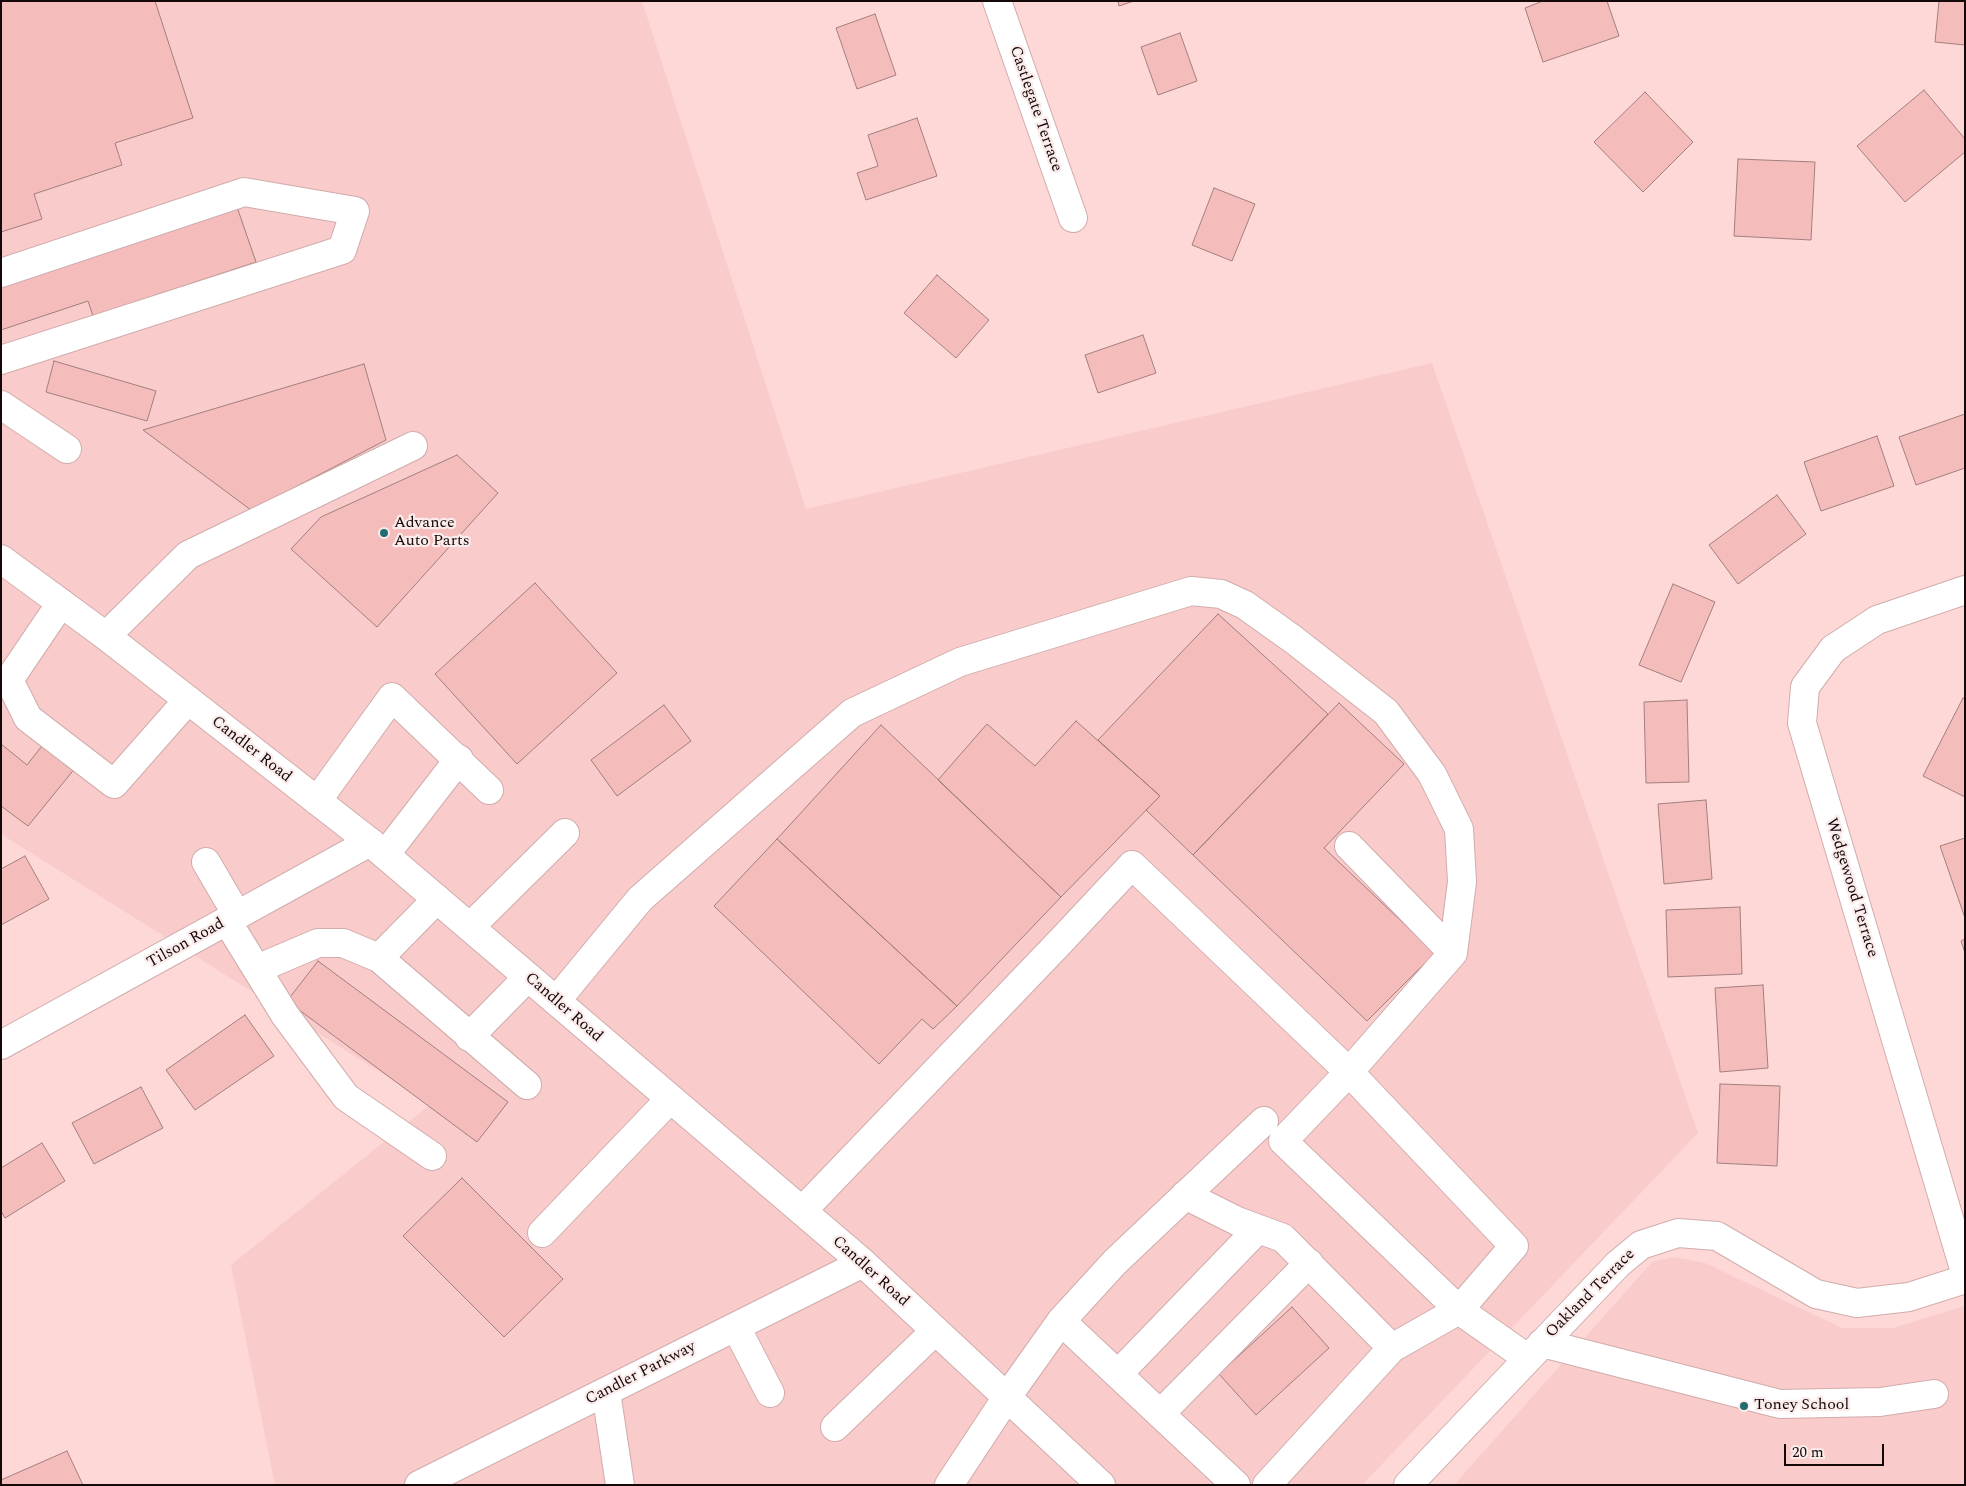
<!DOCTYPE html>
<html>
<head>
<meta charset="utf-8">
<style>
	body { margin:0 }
	#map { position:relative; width:1966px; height:1486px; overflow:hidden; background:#fed8d7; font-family:Spectral,serif }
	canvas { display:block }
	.frame { position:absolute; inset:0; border:2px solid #140808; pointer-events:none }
	.scale { position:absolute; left:1784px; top:1444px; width:100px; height:22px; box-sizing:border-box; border:2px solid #140808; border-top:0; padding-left:6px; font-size:15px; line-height:18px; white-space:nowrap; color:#140808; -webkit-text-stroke:4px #fbebeb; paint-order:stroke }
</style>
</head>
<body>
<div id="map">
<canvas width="1966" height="1486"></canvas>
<div class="frame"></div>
<div class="scale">20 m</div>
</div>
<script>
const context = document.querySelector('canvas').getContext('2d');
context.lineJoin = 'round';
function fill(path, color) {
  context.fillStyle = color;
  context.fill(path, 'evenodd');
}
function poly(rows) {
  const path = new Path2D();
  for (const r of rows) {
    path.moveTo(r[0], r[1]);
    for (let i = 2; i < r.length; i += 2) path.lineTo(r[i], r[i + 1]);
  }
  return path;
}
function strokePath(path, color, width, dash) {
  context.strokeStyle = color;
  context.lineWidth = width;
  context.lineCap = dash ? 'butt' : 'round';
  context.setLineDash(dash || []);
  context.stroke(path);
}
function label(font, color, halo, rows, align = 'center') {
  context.font = font + ' Spectral,serif';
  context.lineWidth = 4.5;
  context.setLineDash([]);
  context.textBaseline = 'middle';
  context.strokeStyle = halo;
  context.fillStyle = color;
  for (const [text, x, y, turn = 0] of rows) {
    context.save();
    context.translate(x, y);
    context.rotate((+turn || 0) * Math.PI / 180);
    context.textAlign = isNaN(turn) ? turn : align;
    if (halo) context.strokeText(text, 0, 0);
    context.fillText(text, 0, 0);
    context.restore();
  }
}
const built = poly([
	[1,1,642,1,806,509,1432,363,1698,1133,1362,1485,275,1485,231,1265,431,1104,1,834],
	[1674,1257,1705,1263,1842,1328,1893,1328,1965,1306,1965,1485,1454,1485,1652,1262]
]);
const building = poly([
	[1,1,155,1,193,118,115,143,122,165,34,194,42,219,1,232,1,1],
	[1118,1,1134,1,1119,6,1118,1],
	[1543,1,1607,1,1619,36,1543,62,1525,8,1543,1],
	[1939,1,1965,1,1965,45,1935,42,1939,1],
	[875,14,896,75,857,89,836,28,875,14],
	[1180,33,1197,81,1158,95,1141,47,1180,33],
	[1924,90,1965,139,1965,152,1905,202,1857,146,1924,90],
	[1645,92,1693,142,1643,192,1594,142,1645,92],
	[917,118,937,176,866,200,857,173,878,166,868,135,917,118],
	[1738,159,1815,162,1811,240,1734,236,1738,159],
	[1214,188,1255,204,1232,261,1192,245,1214,188],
	[237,207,256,262,93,316,88,301,1,330,1,285,237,207],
	[937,275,989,320,956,358,904,313,937,275],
	[1143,335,1156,373,1098,393,1085,355,1143,335],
	[54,361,156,391,147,421,46,392,54,361],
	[364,364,386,440,251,510,143,430,364,364],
	[1965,414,1965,468,1916,485,1899,437,1965,414],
	[1877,436,1894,486,1821,511,1804,462,1877,436],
	[457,455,498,493,377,627,291,549,321,517,457,455],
	[1777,495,1806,534,1738,584,1709,545,1777,495],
	[535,583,617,673,517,764,435,674,535,583],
	[1673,584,1715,602,1681,682,1639,665,1673,584],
	[1218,614,1328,714,1193,855,1146,810,1160,796,1098,740,1218,614],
	[1963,698,1965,699,1965,797,1923,776,1963,698],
	[1687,700,1689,782,1646,783,1644,702,1687,700],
	[1339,703,1404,764,1324,848,1435,953,1367,1021,1193,855,1339,703],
	[664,705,691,741,617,796,591,760,664,705],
	[1076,721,1160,796,1061,897,938,780,987,724,1035,766,1076,721],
	[881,725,1061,897,957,1006,777,839,881,725],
	[45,742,76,767,28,826,1,806,1,744,27,765,45,742],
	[1706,800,1712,879,1664,884,1658,804,1706,800],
	[1965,838,1965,918,1940,846,1965,838],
	[777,839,957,1006,933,1029,922,1019,879,1064,714,906,777,839],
	[25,856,49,899,1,925,1,869,25,856],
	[1740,907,1742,974,1668,977,1666,910,1740,907],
	[1965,939,1965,953,1961,941,1965,939],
	[318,961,508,1102,477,1142,287,1001,318,961],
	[1763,985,1768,1068,1720,1072,1715,988,1763,985],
	[245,1015,274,1056,195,1110,166,1070,245,1015],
	[1720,1084,1780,1086,1777,1166,1717,1163,1720,1084],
	[141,1087,163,1128,94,1164,72,1123,141,1087],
	[42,1143,65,1181,5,1218,1,1211,1,1168,42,1143],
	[462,1178,563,1279,504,1337,403,1236,462,1178],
	[1292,1307,1329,1348,1256,1415,1219,1374,1292,1307],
	[67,1451,83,1485,1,1485,1,1480,67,1451]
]);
const minor = poly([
	[997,1,1073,218],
	[1,273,244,192,355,211,342,250,1,360],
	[1,405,67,449],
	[1965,590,1877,620,1833,649,1805,687,1802,723,1965,1272],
	[106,636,188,555,413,446],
	[9,680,28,718,114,784,188,700],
	[9,680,61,603],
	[317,801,392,697,489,790],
	[1349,846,1453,953],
	[385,855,459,759],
	[206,862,237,915],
	[227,921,285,1015,346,1097,432,1156],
	[470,927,565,833],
	[379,958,437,899],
	[257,969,318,943,343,943,379,958,527,1085],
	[556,1001,640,899,852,713,960,662,1191,591,1221,594,1245,605,1294,640,1386,712,1432,774,1459,829,1462,882,1453,953,1349,1072,1283,1141,1459,1310,1527,1358],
	[469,1037,528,977],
	[1,1045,370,842],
	[1185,1195,1237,1221,1283,1238,1392,1348],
	[802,1211,1061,941,1132,865,1349,1072,1514,1246,1459,1310,1392,1348,1267,1485],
	[542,1233,670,1099],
	[1061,1321,1236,1485],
	[736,1327,770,1393],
	[1542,1343,1780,1404,1880,1402,1934,1394],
	[1118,1374,1258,1229],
	[606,1392,620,1485],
	[1160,1414,1309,1263],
	[835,1427,935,1331],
	[419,1485,863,1263],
	[949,1485,1007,1397,1061,1321,1115,1262,1264,1121],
	[1408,1485,1618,1264,1641,1245,1678,1233,1717,1236,1816,1294,1857,1303,1909,1297,1965,1279]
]);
const major = poly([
	[1,559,106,636,370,842,863,1263,1101,1485]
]);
const markers = [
	[384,533,5,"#206c6f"],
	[1744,1406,5,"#206c6f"]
];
const streetNames = [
	["Castlegate Terrace",1035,109,71],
	["Candler Road",251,750,38],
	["Wedgewood Terrace",1851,888,73],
	["Tilson Road",186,944,-29],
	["Candler Road",563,1008,41],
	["Candler Road",870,1272,42],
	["Oakland Terrace",1591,1294,-45],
	["Candler Parkway",641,1374,-27]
];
const poiNames = [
	["Advance",394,524],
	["Auto Parts",394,542],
	["Toney School",1754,1406]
];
fill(built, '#f9cbca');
fill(building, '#f5bcbc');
strokePath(building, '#a27f7f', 1);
strokePath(minor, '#d1acac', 30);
strokePath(major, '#d1acac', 30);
strokePath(minor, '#fff', 28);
strokePath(major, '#fff', 28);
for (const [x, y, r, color] of markers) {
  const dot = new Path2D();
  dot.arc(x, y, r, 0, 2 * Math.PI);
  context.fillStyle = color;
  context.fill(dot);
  strokePath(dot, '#fbebeb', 2);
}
label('16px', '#140808', '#fbebeb', streetNames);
label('16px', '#140808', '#fbebeb', poiNames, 'left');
</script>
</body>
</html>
